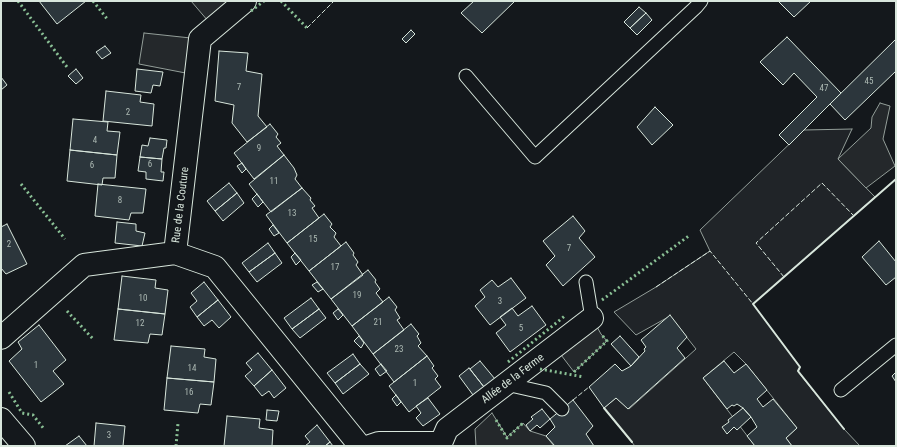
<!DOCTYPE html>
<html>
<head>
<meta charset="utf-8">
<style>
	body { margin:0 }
	#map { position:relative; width:897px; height:447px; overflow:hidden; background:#14181c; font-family:"Roboto Condensed",sans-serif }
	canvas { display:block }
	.frame { position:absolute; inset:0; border:2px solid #d8e6dc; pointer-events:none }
</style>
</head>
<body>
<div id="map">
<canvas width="897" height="447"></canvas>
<div class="frame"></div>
</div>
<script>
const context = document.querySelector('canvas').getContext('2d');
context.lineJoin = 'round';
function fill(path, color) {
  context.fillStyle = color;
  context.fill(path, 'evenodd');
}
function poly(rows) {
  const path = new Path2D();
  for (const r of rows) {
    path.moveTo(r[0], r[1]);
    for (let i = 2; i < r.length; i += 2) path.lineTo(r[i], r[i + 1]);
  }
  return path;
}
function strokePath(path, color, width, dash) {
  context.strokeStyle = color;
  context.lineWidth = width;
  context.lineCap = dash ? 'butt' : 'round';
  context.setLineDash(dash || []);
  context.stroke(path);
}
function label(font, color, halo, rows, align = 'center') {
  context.font = font + ' "Roboto Condensed",sans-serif';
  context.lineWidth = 3;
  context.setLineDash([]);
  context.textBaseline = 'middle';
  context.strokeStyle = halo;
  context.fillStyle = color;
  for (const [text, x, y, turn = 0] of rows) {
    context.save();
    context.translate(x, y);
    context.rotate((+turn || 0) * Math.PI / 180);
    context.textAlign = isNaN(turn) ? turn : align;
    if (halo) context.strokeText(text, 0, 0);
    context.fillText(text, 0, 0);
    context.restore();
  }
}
const green = poly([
	[852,129,838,159,875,197,753,304,800,367,798,372,844,429,860,446,792,446,786,438,797,428,746,364,734,352,703,378,755,446,635,446,604,408,616,398,629,409,696,349,670,316,636,335,614,312,656,287,710,251,700,230,804,130,852,129]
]);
const parking = poly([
	[191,1,245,1,214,28,191,1],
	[144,33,200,39,196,75,139,64,144,33],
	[880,103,890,106,883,139,895,166,866,188,838,159,871,128,872,117,880,103],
	[592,318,601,334,607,341,574,372,555,347,592,318],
	[492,413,507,437,523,423,530,431,546,436,554,446,476,446,475,429,492,413]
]);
const building = poly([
	[39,1,86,1,57,24,39,1],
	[474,1,515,1,482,33,461,13,474,1],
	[778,1,811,1,794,17,778,1],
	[639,7,646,13,630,28,624,22,639,7],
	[646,13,652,20,637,35,630,28,646,13],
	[411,30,415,34,406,43,402,39,411,30],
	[787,37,841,93,789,145,779,135,817,97,794,73,783,85,760,62,787,37],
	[896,39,896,71,845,120,830,104,896,39],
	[105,46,111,53,102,59,96,52,105,46],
	[219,51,248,53,246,71,262,74,258,116,267,127,247,142,232,123,234,105,215,101,219,51],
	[76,69,83,78,76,84,68,76,76,69],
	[137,69,163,72,160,86,153,85,151,93,135,91,137,69],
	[1,77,7,85,1,90,1,77],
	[106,91,141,95,140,102,154,104,152,126,103,121,106,91],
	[655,107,673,125,652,145,637,127,655,107],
	[73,119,108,122,107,131,120,132,117,155,70,150,73,119],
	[270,124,278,134,276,137,281,143,277,146,284,155,254,179,234,153,270,124],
	[150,138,167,140,166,148,164,148,162,159,140,157,142,145,148,146,150,138],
	[70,150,117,155,115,178,103,178,102,185,67,181,70,150],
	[284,155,294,168,297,175,295,179,302,188,271,212,249,184,284,155],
	[140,157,162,159,161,172,164,172,163,181,146,179,146,172,138,171,140,157],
	[242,163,246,169,242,173,237,166,242,163],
	[229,183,237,193,215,211,207,201,229,183],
	[98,184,146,189,143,213,131,213,129,220,95,216,98,184],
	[302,188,311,198,310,200,315,206,312,208,319,218,287,243,266,215,302,188],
	[237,193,244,203,223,221,215,211,237,193],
	[257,194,263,202,258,207,252,199,257,194],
	[324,214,332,224,330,227,336,233,334,237,341,246,309,271,287,243,324,214],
	[573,216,585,231,579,238,595,257,563,286,546,265,555,256,543,241,573,216],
	[117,222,136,224,136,231,145,233,142,246,115,243,117,222],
	[7,224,27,264,6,274,1,268,1,227,7,224],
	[273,225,279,233,274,236,269,229,273,225],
	[879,241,896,262,896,277,886,285,862,257,879,241],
	[346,242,354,253,353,255,358,262,356,265,363,275,331,299,309,271,346,242],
	[268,243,275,253,249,272,242,263,268,243],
	[275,253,282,263,257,282,249,272,275,253],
	[295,253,301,260,296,265,291,257,295,253],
	[368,270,376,280,375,282,380,289,376,293,383,302,352,326,331,299,368,270],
	[122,276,156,280,155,288,168,290,165,314,118,309,122,276],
	[511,278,526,298,490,325,475,306,485,297,480,290,492,280,498,287,511,278],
	[204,282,218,300,197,317,190,307,197,301,191,293,204,282],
	[317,282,323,289,318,292,312,285,317,282],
	[389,297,397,307,395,310,400,318,397,320,404,330,373,354,352,326,389,297],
	[311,298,319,309,292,329,284,318,311,298],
	[218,300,231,317,219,328,212,320,204,326,197,317,218,300],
	[532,306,546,325,510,352,496,333,506,325,500,317,512,308,518,316,532,306],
	[118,309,165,314,162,335,150,334,148,343,114,340,118,309],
	[319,309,326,318,300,338,292,329,319,309],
	[338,309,343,315,338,320,333,313,338,309],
	[670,315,687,337,677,348,685,358,628,409,616,398,604,408,589,387,615,364,622,371,631,366,645,351,644,349,646,347,641,340,670,315],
	[411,324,419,334,417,336,421,343,418,346,427,356,394,382,373,354,411,324],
	[39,325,66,360,53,371,64,384,41,402,9,361,22,349,18,342,39,325],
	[359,336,364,343,361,348,354,341,359,336],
	[620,336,639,357,631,366,611,344,620,336],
	[171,346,205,349,204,357,216,359,214,382,167,378,171,346],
	[258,353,272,370,254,386,245,376,252,370,246,363,258,353],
	[353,354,360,364,335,383,327,373,353,354],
	[427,356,434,366,432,368,438,376,435,379,441,387,409,412,389,386,427,356],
	[480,361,495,379,484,387,470,369,480,361],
	[724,361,734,373,746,364,767,390,757,399,763,407,773,399,797,428,786,438,792,446,755,446,747,436,757,427,751,417,743,408,737,404,734,406,732,405,727,409,703,378,724,361],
	[360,364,369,374,343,394,335,383,360,364],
	[381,364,387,371,380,376,375,369,381,364],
	[469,368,484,387,473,395,459,376,469,368],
	[272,370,286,388,274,398,269,391,262,396,254,386,272,370],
	[896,372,896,382,892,376,896,372],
	[167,378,214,382,211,405,200,404,198,413,164,410,167,378],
	[396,395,401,402,397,406,392,399,396,395],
	[428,398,440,414,423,426,416,418,421,413,416,406,428,398],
	[573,400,593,426,586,434,594,446,555,446,546,436,555,427,550,419,573,400],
	[743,408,751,417,737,430,734,427,727,434,722,427,729,422,728,420,743,408],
	[542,409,550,419,540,428,537,425,530,431,526,425,533,419,531,417,542,409],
	[267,410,279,411,277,421,266,420,267,410],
	[227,416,260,419,259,428,273,430,272,446,224,446,227,416],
	[96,423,125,426,123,446,125,446,94,446,96,423],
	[317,425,330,442,325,446,305,446,310,442,305,436,317,425],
	[79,436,87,446,65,446,79,436],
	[330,442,333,446,325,446,330,442]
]);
const service = poly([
	[466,76,535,157,696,7,701,1],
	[586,282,592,318],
	[506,384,546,393,562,409],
	[841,390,896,345]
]);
const minor = poly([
	[245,1,200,39,175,253,215,267,360,446],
	[1,338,84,265,175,253],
	[1,419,24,446],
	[370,446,379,443,441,443,447,429,592,318]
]);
const hedge = poly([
	[18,1,67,67],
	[93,1,108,20],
	[281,1,307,28],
	[251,11,264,1],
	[21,184,65,239],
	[602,300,690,235],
	[67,311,94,340],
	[508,362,566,315],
	[540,369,584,377],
	[574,372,607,341,601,334],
	[9,392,22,413,33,415,44,429],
	[496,420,507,438,523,423],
	[176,446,178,423]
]);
const fence = poly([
	[307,28,334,1],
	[784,277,756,243,822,183,854,216],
	[656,287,710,251,753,304],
	[573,400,589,387]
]);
const wall = poly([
	[604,408,632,442],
	[844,429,798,371,800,367,753,304,896,179]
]);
const numberNames = [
	["45",869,82],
	["7",239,88],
	["47",824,89],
	["2",128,113],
	["4",95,141],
	["9",259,149],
	["6",150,165],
	["6",92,166],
	["11",274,182],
	["8",120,201],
	["13",292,214],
	["15",313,240],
	["2",9,245],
	["7",569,249],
	["17",335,268],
	["19",357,296],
	["10",143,299],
	["3",500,302],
	["21",378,323],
	["12",140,324],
	["5",521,329],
	["23",399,350],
	["1",36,366],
	["14",192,369],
	["1",415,384],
	["16",189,393],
	["3",109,436]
];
const streetNames = [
	["Rue de la Couture",181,205,-83],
	["Allée de la Ferme",513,379,-37]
];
fill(green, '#202428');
strokePath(green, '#939e99', 1);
fill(parking, '#24282b');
strokePath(parking, '#939e99', 1);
fill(building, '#2c363c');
strokePath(building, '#d8e6dc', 1);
strokePath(service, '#d8e6dc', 15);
strokePath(minor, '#d8e6dc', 24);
strokePath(service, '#14181c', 13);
strokePath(minor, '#14181c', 22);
strokePath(hedge, '#8ac095', 3, [2, 3]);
strokePath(fence, '#d8e6dc', 1, [5, 2]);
strokePath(wall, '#d8e6dc', 2);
label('9px', '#adbab4', null, numberNames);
label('11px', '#d8e6dc', '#14181c', streetNames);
</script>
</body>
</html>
